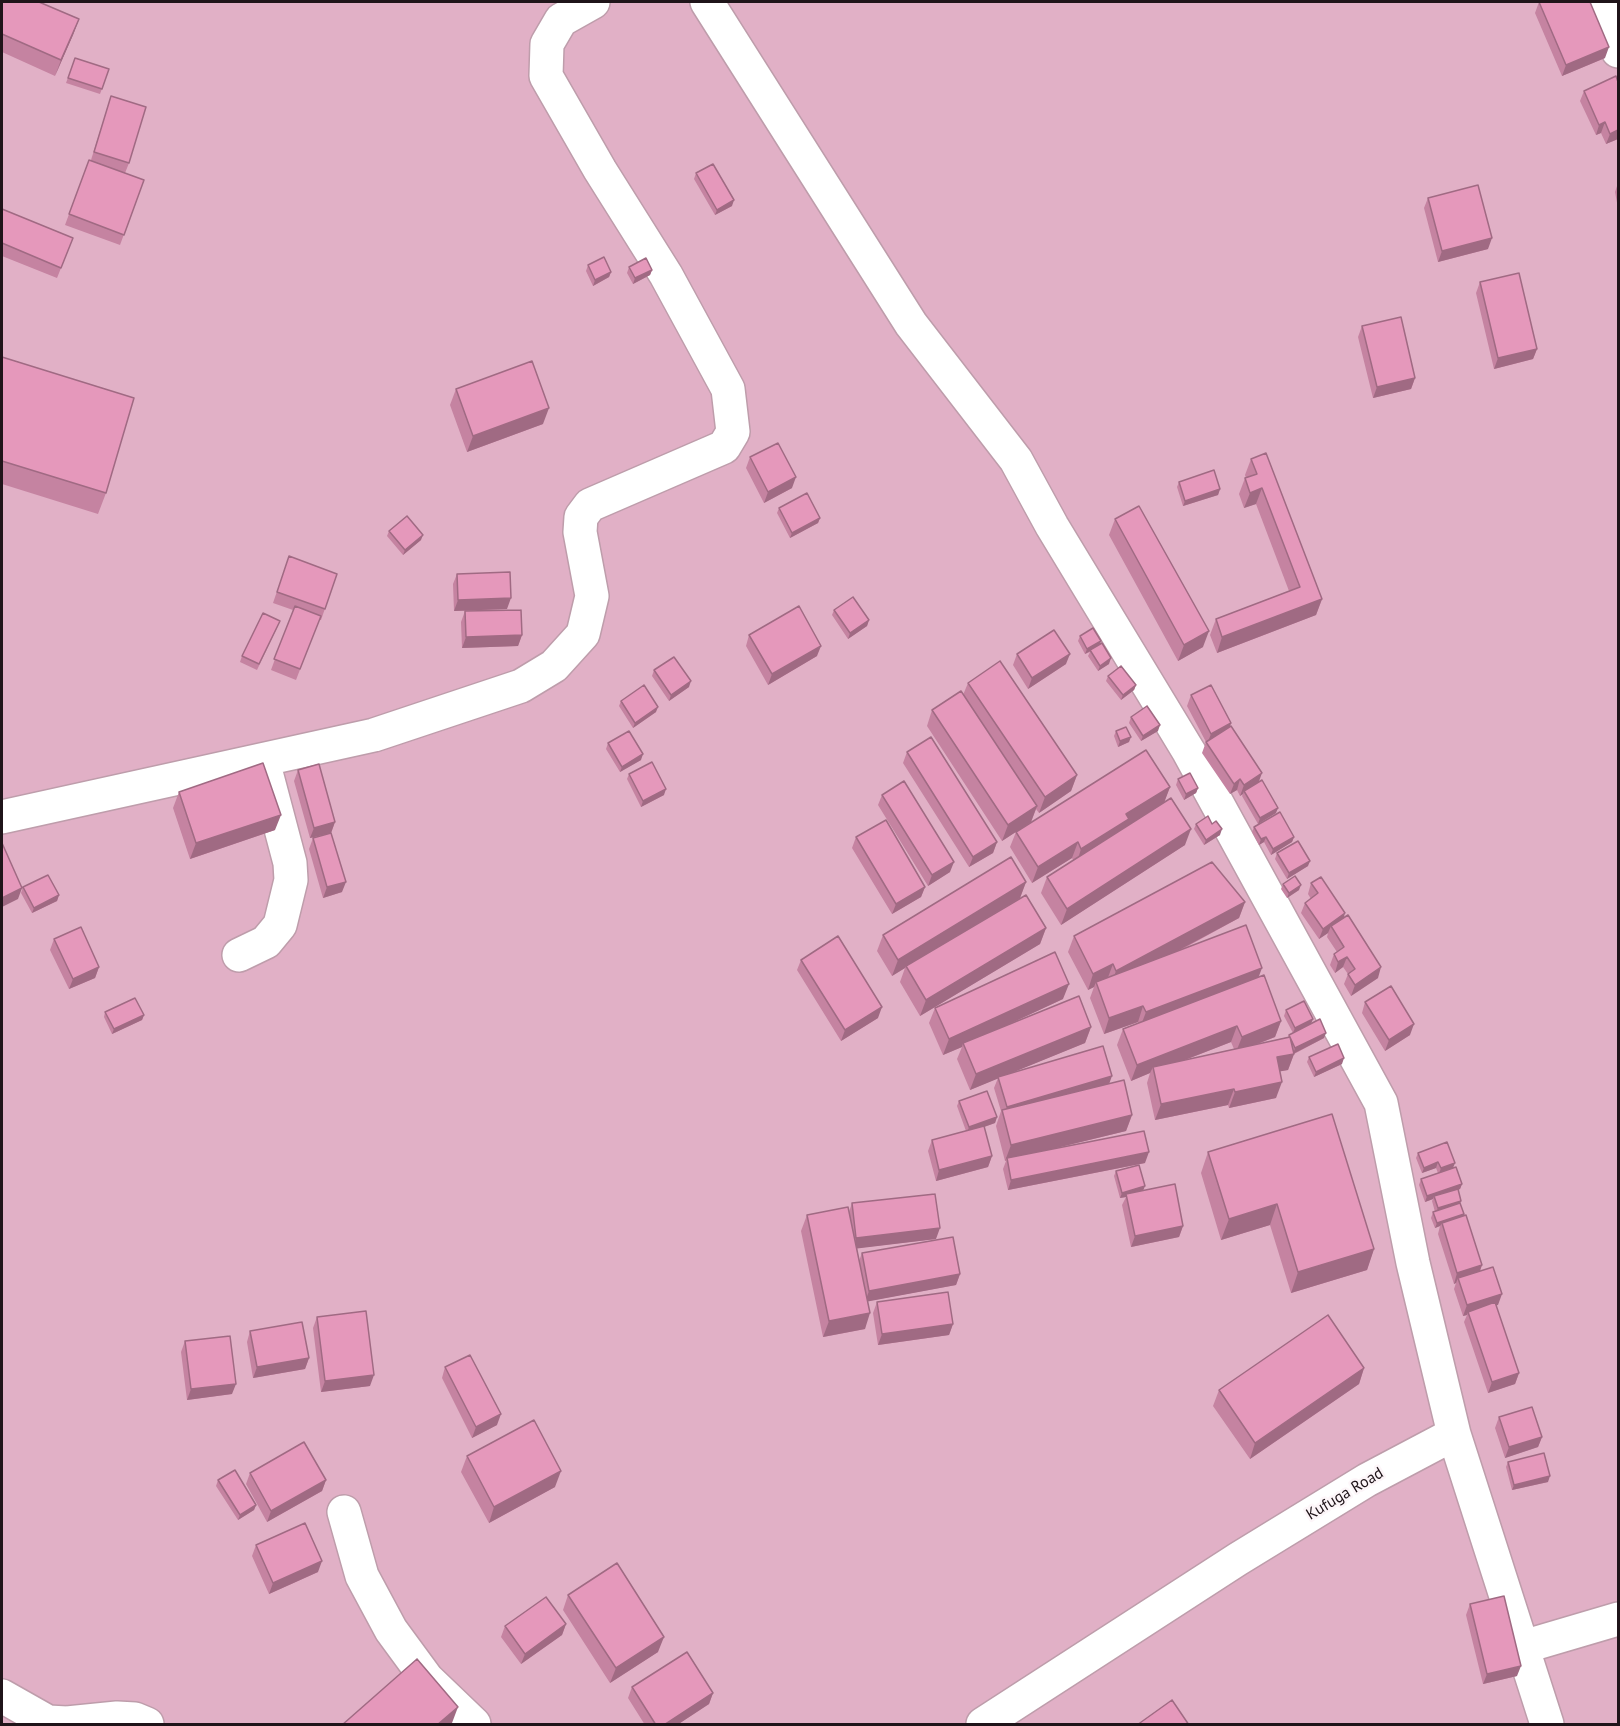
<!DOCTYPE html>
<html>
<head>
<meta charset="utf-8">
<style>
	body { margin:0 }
	#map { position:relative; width:1620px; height:1726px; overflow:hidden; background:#fee2ee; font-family:"PT Sans",sans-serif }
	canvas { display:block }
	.frame { position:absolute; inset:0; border:3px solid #1f1419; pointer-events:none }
</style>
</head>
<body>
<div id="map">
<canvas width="1620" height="1726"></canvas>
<div class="frame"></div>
</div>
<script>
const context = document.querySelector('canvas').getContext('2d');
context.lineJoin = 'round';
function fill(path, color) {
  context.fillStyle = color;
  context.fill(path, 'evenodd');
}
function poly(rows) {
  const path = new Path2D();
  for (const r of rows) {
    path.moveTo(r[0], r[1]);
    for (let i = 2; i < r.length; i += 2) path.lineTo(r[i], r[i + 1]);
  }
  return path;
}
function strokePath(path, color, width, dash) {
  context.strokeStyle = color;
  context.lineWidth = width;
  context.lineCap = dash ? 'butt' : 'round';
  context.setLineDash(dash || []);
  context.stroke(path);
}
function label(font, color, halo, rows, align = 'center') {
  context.font = font + ' "PT Sans",sans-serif';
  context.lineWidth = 5;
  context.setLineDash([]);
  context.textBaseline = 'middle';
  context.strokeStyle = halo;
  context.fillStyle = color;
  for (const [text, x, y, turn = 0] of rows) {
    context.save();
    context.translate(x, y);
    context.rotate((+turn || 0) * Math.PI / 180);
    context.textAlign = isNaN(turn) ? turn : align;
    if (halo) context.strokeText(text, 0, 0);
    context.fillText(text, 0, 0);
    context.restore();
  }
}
const green = poly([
	[2,2,1618,2,1618,1724,2,1724]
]);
const minor = poly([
	[707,2,911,324,1016,460,1052,526,1189,752,1381,1103,1413,1263,1454,1434,1547,1724],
	[1605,2,1618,51],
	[2,817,374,735,521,686,554,666,583,634,592,596,580,532,581,517,590,505,724,447,733,432,728,389,666,275,600,170,546,76,547,44,561,20,593,2],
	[239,955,266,942,280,925,291,880,290,863,267,776],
	[344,1512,362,1576,391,1630,427,1679,474,1724],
	[1523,1647,1618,1619],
	[2,1696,48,1722,67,1723,117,1718,135,1719,147,1724],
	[983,1724,1238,1559,1367,1480,1454,1434]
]);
const wall = poly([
	[2,2,79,19,73,35,55,76,2,52],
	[1539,2,1605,58,1562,76,1535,13],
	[75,58,109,69,100,94,66,83],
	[1618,82,1618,139,1606,144,1601,133,1596,135,1580,101,1584,91],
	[111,96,129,163,125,173,144,180,120,245,65,225,89,160,91,160],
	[696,173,732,206,715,215,694,179],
	[1618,183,1618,208,1615,192],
	[1428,198,1488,249,1438,262,1424,208],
	[2,209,73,238,57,278,2,256],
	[588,265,611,272,609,277,593,286,586,271],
	[629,267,652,270,650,275,633,284,627,273],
	[1480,282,1537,349,1533,359,1494,369,1476,293],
	[1362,326,1415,378,1411,389,1373,398,1358,337],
	[2,357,106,493,98,514,2,484],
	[456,389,543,424,467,452,450,405],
	[750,457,792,488,764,503,746,468],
	[1251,459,1322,599,1316,615,1217,653,1210,635,1216,619,1289,591,1256,504,1244,508,1239,494,1245,478,1246,478,1245,475],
	[1179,482,1220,489,1218,495,1183,506,1177,487],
	[779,508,820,518,818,523,790,538,777,513],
	[1115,519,1203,647,1178,661,1109,535],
	[389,531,421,540,403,555,387,536],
	[289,556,337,574,321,620,319,620,296,680,271,670,293,610,273,603],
	[457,574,507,609,454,611,453,584],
	[834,610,869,620,867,626,848,639,832,615],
	[465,611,522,635,518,646,462,648,461,622],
	[278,626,257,670,240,662,242,656],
	[749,635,817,656,768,685,746,646],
	[1080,636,1100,644,1109,664,1098,671,1088,656,1090,652,1085,654,1078,641],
	[1017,654,1066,664,1028,689,1013,665],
	[654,670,689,687,669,701,652,676],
	[1108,676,1136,685,1134,690,1121,700,1106,681],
	[968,683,1077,775,1071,791,1039,813,1036,809,1031,822,1170,787,1164,802,1185,845,1061,925,1041,893,1047,877,1073,860,1072,858,1032,883,1010,847,1016,832,1002,841,927,726,932,710,963,695],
	[1191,695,1231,723,1230,726,1276,813,1258,824,1242,796,1243,794,1240,796,1237,790,1230,794,1202,753,1206,742,1187,706],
	[621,701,656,712,633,728,619,706],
	[1131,717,1158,731,1141,741,1129,723],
	[1116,731,1129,742,1118,747,1114,736],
	[608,743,641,760,620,772,606,749],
	[907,752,997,842,993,853,969,867,903,763],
	[298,770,335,822,331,833,342,892,323,898,309,849,313,838,327,834,310,838,294,781],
	[629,774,664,795,641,807,627,779],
	[1178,779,1198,788,1196,793,1184,800,1176,785],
	[179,792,275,830,190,859,173,808],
	[882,795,950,872,928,886,878,805],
	[1196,824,1212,824,1220,835,1204,845,1194,829],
	[1254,827,1294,837,1292,842,1271,855,1264,842,1259,845,1252,832],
	[856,837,925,887,921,897,892,914,852,848],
	[1277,853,1308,866,1287,879,1275,859],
	[1026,882,1020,898,1046,928,1040,944,920,1016,900,982,905,968,892,976,877,951,883,935],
	[1311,883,1344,918,1378,978,1351,996,1344,984,1348,974,1343,967,1335,973,1330,965,1334,954,1337,952,1327,937,1328,933,1319,939,1301,913,1305,903,1311,899,1308,894],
	[1283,884,1299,890,1287,898,1281,889],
	[23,887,59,895,57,901,32,913,21,893],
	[1245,902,1239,918,1179,951,1259,977,1281,1021,1275,1037,1258,1044,1288,1037,1289,1035,1293,1033,1284,1016,1286,1010,1311,1024,1324,1038,1294,1054,1288,1070,1280,1071,1276,1098,1229,1108,1228,1105,1155,1120,1147,1083,1150,1073,1131,1081,1117,1045,1123,1029,1138,1023,1138,1022,1104,1034,1090,998,1094,987,1088,990,1068,952,1074,936],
	[1231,1042,1234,1049,1185,1060],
	[54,939,99,967,95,978,69,989,50,950],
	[801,960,878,1018,841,1041,797,970],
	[1063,999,1018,1020,1091,1027,1085,1043,1008,1074,1109,1083,1132,1115,1126,1131,1060,1147,1145,1163,1008,1190,1003,1169,1006,1161,1005,1161,996,1126,1001,1111,994,1088,998,1078,970,1090,957,1059,962,1047,943,1055,929,1023,935,1008],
	[1365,1002,1410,1035,1385,1051,1362,1013],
	[105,1012,144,1015,142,1020,112,1034,104,1017],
	[1309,1057,1342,1064,1314,1077,1307,1062],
	[959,1101,997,1117,995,1123,984,1127,992,1156,988,1167,936,1181,928,1151,932,1140,966,1131,957,1106],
	[1208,1152,1374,1249,1367,1270,1291,1293,1270,1225,1221,1240,1201,1173],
	[1418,1153,1453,1168,1462,1184,1460,1189,1458,1190,1461,1201,1460,1203,1464,1214,1463,1216,1482,1265,1480,1271,1498,1305,1496,1305,1519,1373,1515,1384,1488,1393,1464,1322,1467,1315,1463,1316,1454,1289,1456,1283,1454,1284,1438,1234,1440,1226,1435,1228,1431,1218,1433,1212,1435,1212,1432,1201,1433,1199,1425,1202,1419,1185,1421,1179,1438,1173,1436,1168,1422,1173,1416,1158],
	[1116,1171,1143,1191,1183,1226,1179,1237,1131,1247,1122,1205,1126,1197,1120,1198,1114,1176],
	[852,1203,936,1239,857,1248,859,1261,862,1253,960,1274,956,1285,868,1301,865,1329,823,1337,801,1231,807,1215,849,1212],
	[877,1302,953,1324,949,1335,878,1345,873,1313],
	[317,1317,370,1386,321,1392,313,1328],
	[250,1331,309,1358,305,1369,253,1378,247,1342],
	[185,1341,232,1394,187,1400,181,1352],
	[445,1367,497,1425,472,1438,442,1378],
	[1364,1368,1359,1384,1250,1459,1213,1406,1219,1390],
	[1499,1417,1542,1437,1538,1447,1505,1458,1495,1428],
	[467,1456,555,1487,489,1523,461,1472],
	[1508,1462,1548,1482,1512,1490,1506,1467],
	[250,1473,326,1480,322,1491,267,1522,246,1484],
	[218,1480,256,1505,254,1510,238,1520,216,1486],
	[256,1545,318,1572,269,1594,252,1556],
	[568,1595,658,1652,610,1683,563,1610],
	[1470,1604,1517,1676,1483,1684,1466,1615],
	[566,1624,562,1635,521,1664,501,1637,505,1626],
	[632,1687,713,1693,709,1704,677,1725,645,1725,628,1698]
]);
const shadedWall = poly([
	[79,19,73,35,55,76,61,60],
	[1609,47,1605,58,1562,76,1566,65],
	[1605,122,1601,133,1596,135,1599,125],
	[1618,130,1618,139,1606,144,1610,134],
	[734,200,732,206,715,215,717,210],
	[1492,238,1488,249,1438,262,1442,251],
	[652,270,650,275,633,284,635,278],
	[611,272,609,277,593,286,595,280],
	[1537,349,1533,359,1494,369,1498,358],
	[1415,378,1411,389,1373,398,1377,387],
	[549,408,543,424,467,452,473,436],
	[796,477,792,488,764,503,768,492],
	[1262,488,1256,504,1244,508,1250,493],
	[1220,489,1218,495,1183,506,1185,501],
	[820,518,818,523,790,538,792,533],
	[423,535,421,540,403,555,405,550],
	[511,598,507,609,454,611,458,600],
	[1322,599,1316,615,1217,653,1222,637],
	[869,620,867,626,848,639,850,633],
	[1209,631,1203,647,1178,661,1184,645],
	[522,635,518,646,462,648,466,637],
	[1101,641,1099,646,1085,654,1087,649],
	[821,646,817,656,768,685,772,674],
	[1070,654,1066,664,1028,689,1032,678],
	[1111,658,1109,664,1098,671,1100,666],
	[691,681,689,687,669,701,671,695],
	[1136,685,1134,690,1121,700,1123,695],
	[658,707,656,712,633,728,635,723],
	[1231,723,1227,734,1207,744,1211,734],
	[1160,725,1158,731,1141,741,1143,736],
	[1131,737,1129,742,1118,747,1120,741],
	[643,754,641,760,620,772,622,767],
	[1262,773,1258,784,1244,791,1243,794,1240,796,1244,785],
	[1077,775,1071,791,1039,813,1045,797],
	[1240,779,1237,790,1230,794,1234,784],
	[1170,787,1164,803,1076,865,1081,849,1126,814],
	[1198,788,1196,793,1184,800,1186,794],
	[666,789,664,795,641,807,643,801],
	[1037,806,1031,822,1002,841,1008,825],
	[1278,808,1276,813,1258,824,1260,818],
	[281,815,275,830,190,859,196,843],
	[335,822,331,833,310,838,314,828],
	[1191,829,1185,845,1061,925,1067,909],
	[1222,829,1220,835,1204,845,1206,840],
	[1266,837,1264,842,1259,845,1261,839],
	[1294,837,1292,842,1271,855,1273,849],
	[997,842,993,853,969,867,973,857],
	[1078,842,1072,858,1032,883,1038,867],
	[1310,861,1308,866,1287,879,1289,873],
	[954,862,950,872,928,886,932,875],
	[346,882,342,892,323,898,327,887],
	[1026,882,1020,898,906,966,905,968,892,976,898,960],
	[1301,885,1299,890,1287,898,1289,893],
	[925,887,921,897,892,914,896,904],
	[22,888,18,899,2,907,2,898],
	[59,895,57,901,32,913,34,908],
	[1245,902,1239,918,1110,987,1116,971],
	[1345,913,1342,924,1331,926,1328,933,1319,939,1323,929],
	[1046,928,1040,944,920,1016,926,1000],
	[1347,957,1343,967,1335,973,1338,962],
	[1113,964,1107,980,1096,982,1094,987,1088,990,1093,974],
	[99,967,95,978,69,989,73,979],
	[1381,967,1378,978,1351,996,1355,985],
	[1262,968,1256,984,1140,1028,1146,1012],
	[1069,984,1063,999,964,1045,963,1043,962,1047,943,1055,949,1039],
	[1143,1006,1138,1022,1104,1034,1109,1018],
	[882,1007,878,1018,841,1041,845,1030],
	[144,1015,142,1020,112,1034,114,1029],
	[1313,1019,1311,1024,1293,1033,1295,1028],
	[1281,1021,1275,1037,1236,1052,1242,1037],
	[1414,1024,1410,1035,1385,1051,1389,1040],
	[1237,1026,1231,1042,1154,1072,1153,1067,1150,1073,1131,1081,1137,1065],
	[1091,1027,1085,1043,970,1090,976,1074],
	[1326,1033,1324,1038,1293,1054,1295,1048],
	[1294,1054,1288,1070,1271,1073,1277,1057],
	[1344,1058,1342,1064,1314,1077,1316,1072],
	[1112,1076,1108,1087,1003,1117,1007,1107],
	[1282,1082,1276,1098,1229,1108,1235,1092],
	[1234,1089,1228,1105,1155,1120,1161,1104],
	[1132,1115,1126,1131,1007,1160,1007,1158,1005,1161,1011,1145],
	[997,1117,995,1123,967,1133,969,1127],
	[1149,1152,1145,1163,1008,1190,1011,1180],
	[992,1156,988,1167,936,1181,939,1170],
	[1438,1162,1436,1168,1422,1173,1424,1168],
	[1455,1163,1453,1168,1439,1174,1441,1168],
	[1462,1184,1460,1189,1435,1198,1434,1196,1433,1199,1425,1202,1427,1196],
	[1145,1186,1143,1191,1126,1194,1126,1197,1120,1198,1122,1193],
	[1461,1201,1459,1206,1436,1213,1438,1208],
	[1277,1204,1270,1225,1221,1240,1229,1219],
	[1464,1214,1462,1219,1442,1223,1440,1226,1435,1228,1437,1223],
	[1183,1226,1179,1237,1131,1247,1135,1236],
	[940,1228,936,1239,853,1249,856,1238],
	[1374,1249,1367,1270,1291,1293,1298,1272],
	[1482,1265,1478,1276,1458,1278,1456,1283,1454,1284,1457,1273],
	[960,1274,956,1285,865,1302,869,1291],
	[1502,1294,1498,1305,1469,1314,1468,1312,1467,1315,1463,1316,1467,1305],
	[870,1313,865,1329,823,1337,829,1321],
	[953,1324,949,1335,878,1345,882,1334],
	[309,1358,305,1369,253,1378,257,1367],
	[1364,1368,1359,1384,1250,1459,1255,1443],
	[1519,1373,1515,1384,1488,1393,1492,1382],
	[374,1375,370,1386,321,1392,325,1381],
	[236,1384,232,1394,187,1400,191,1389],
	[501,1414,497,1425,472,1438,476,1427],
	[1542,1437,1538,1447,1505,1458,1509,1447],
	[561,1471,555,1487,489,1523,494,1507],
	[1550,1476,1548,1482,1512,1490,1514,1485],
	[326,1480,322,1491,267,1522,271,1511],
	[256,1505,254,1510,238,1520,240,1515],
	[322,1561,318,1572,269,1594,273,1583],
	[566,1624,562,1635,521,1664,525,1654],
	[664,1637,658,1652,610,1683,616,1668],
	[1521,1666,1517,1676,1483,1684,1487,1674],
	[713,1693,709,1704,677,1725,664,1725],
	[458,1707,452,1723,450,1725,437,1725]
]);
const building = poly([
	[2,2,39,2,79,19,61,60,2,34,2,2],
	[1539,2,1590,2,1609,47,1566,65,1539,2],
	[75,58,109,69,102,89,68,78,75,58],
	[1616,76,1618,82,1618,130,1610,134,1605,122,1599,125,1584,91,1616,76],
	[111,96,146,107,129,163,94,152,111,96],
	[89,160,144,180,124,235,69,214,89,160],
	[713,164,734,200,717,210,696,173,713,164],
	[1478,185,1492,238,1442,251,1428,198,1478,185],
	[2,209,73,238,61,268,2,243,2,209],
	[604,257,611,272,595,280,588,265,604,257],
	[646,258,652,270,635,278,629,267,646,258],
	[1519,273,1537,349,1498,358,1480,282,1519,273],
	[1401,317,1415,378,1377,387,1362,326,1401,317],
	[2,357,134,398,106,493,2,461,2,357],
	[532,361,549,408,473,436,456,389,532,361],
	[778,443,796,477,768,492,750,457,778,443],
	[1266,453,1322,599,1222,637,1216,619,1300,587,1262,488,1250,493,1245,478,1257,474,1251,459,1266,453],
	[1214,470,1220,489,1185,501,1179,482,1214,470],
	[807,493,820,518,792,533,779,508,807,493],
	[1139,506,1209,631,1184,645,1115,519,1139,506],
	[407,516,423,535,405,550,389,531,407,516],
	[289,556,337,574,325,609,277,592,289,556],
	[510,572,511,598,458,600,457,574,510,572],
	[853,597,869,620,850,633,834,610,853,597],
	[295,606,321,616,300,669,274,659,295,606],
	[799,606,821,646,772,674,749,635,799,606],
	[521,610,522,635,466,637,465,611,521,610],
	[263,613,280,621,259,664,242,656,263,613],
	[1093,628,1101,641,1087,649,1080,636,1093,628],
	[1054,630,1070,654,1032,678,1017,654,1054,630],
	[1102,643,1111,658,1100,666,1090,650,1102,643],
	[674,657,691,681,671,695,654,670,674,657],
	[1000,661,1077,775,1045,797,968,683,1000,661],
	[1121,666,1136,685,1123,695,1108,676,1121,666],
	[644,685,658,707,635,723,621,701,644,685],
	[1211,685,1231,723,1211,734,1191,695,1211,685],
	[961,691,1037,806,1008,825,932,710,961,691],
	[1147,706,1160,725,1143,736,1131,717,1147,706],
	[1231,726,1262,773,1244,785,1240,779,1234,784,1206,742,1231,726],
	[1126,727,1131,737,1120,741,1116,731,1126,727],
	[629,731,643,754,622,767,608,743,629,731],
	[931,737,997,842,973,857,907,752,931,737],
	[1146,750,1170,787,1126,814,1129,819,1081,849,1078,842,1038,867,1016,832,1146,750],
	[652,762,666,789,643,801,629,774,652,762],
	[263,763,281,815,196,843,179,792,263,763],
	[319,764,335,822,314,828,298,770,319,764],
	[1190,773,1198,788,1186,794,1178,779,1190,773],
	[1262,780,1278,808,1260,818,1244,791,1262,780],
	[904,781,954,862,932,875,882,795,904,781],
	[1171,798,1191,829,1067,909,1047,877,1171,798],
	[1280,812,1294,837,1273,849,1266,837,1261,839,1254,827,1280,812],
	[1208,816,1212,824,1216,821,1222,829,1206,840,1196,824,1208,816],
	[886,820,925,887,896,904,856,837,886,820],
	[331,833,346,882,327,887,313,838,331,833],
	[1298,841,1310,861,1289,873,1277,853,1298,841],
	[2,843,22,888,2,898,2,843],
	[1011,857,1026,882,898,960,883,935,1011,857],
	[1212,862,1245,902,1116,971,1113,964,1093,974,1074,936,1212,862],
	[48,875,59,895,34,908,23,887,48,875],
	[1295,876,1301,885,1289,893,1283,884,1295,876],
	[1321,877,1345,913,1323,929,1305,903,1318,893,1311,883,1321,877],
	[1026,895,1046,928,926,1000,906,966,1026,895],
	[1348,915,1381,967,1355,985,1348,974,1355,969,1347,957,1338,962,1334,954,1344,947,1331,926,1348,915],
	[1246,925,1262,968,1146,1012,1143,1006,1109,1018,1096,982,1246,925],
	[81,927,99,967,73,979,54,939,81,927],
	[838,936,882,1007,845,1030,801,960,838,936],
	[1055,952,1069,984,949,1039,935,1008,1055,952],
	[1264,975,1281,1021,1242,1037,1237,1026,1137,1065,1123,1029,1264,975],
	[1391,986,1414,1024,1389,1040,1365,1002,1391,986],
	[1079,996,1091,1027,976,1074,963,1043,1079,996],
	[135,998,144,1015,114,1029,105,1012,135,998],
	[1304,1001,1313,1019,1295,1028,1286,1010,1304,1001],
	[1320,1019,1326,1033,1295,1048,1289,1035,1320,1019],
	[1290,1037,1294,1054,1277,1057,1282,1082,1235,1092,1234,1089,1161,1104,1153,1067,1290,1037],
	[1338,1044,1344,1058,1316,1072,1309,1057,1338,1044],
	[1103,1046,1112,1076,1007,1107,998,1077,1103,1046],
	[1124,1080,1132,1115,1011,1145,1002,1110,1124,1080],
	[987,1091,997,1117,969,1127,959,1101,987,1091],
	[1332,1114,1374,1249,1298,1272,1277,1204,1229,1219,1208,1152,1332,1114],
	[984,1126,992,1156,939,1170,932,1140,984,1126],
	[1144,1131,1149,1152,1011,1180,1007,1158,1144,1131],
	[1447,1142,1455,1163,1441,1168,1438,1162,1424,1168,1418,1153,1447,1142],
	[1139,1165,1145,1186,1122,1193,1116,1171,1139,1165],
	[1456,1167,1462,1184,1427,1196,1421,1179,1456,1167],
	[1175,1184,1183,1226,1135,1236,1126,1194,1175,1184],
	[1458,1189,1461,1201,1438,1208,1434,1196,1458,1189],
	[935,1194,940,1228,856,1238,852,1203,935,1194],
	[1460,1203,1464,1214,1437,1223,1433,1212,1460,1203],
	[848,1207,870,1313,829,1321,807,1215,848,1207],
	[1466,1215,1482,1265,1457,1273,1442,1223,1466,1215],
	[953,1237,960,1274,869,1291,862,1253,953,1237],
	[1493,1267,1502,1294,1467,1305,1458,1278,1493,1267],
	[948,1292,953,1324,882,1334,877,1302,948,1292],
	[1495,1302,1519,1373,1492,1382,1468,1312,1495,1302],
	[366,1311,374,1375,325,1381,317,1317,366,1311],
	[1328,1315,1364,1368,1255,1443,1219,1390,1328,1315],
	[302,1322,309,1358,257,1367,250,1331,302,1322],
	[230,1336,236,1384,191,1389,185,1341,230,1336],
	[470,1355,501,1414,476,1427,445,1367,470,1355],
	[1532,1407,1542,1437,1509,1447,1499,1417,1532,1407],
	[534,1420,561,1471,494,1507,467,1456,534,1420],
	[304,1442,326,1480,271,1511,250,1473,304,1442],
	[1544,1453,1550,1476,1514,1485,1508,1462,1544,1453],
	[235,1470,256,1505,240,1515,218,1480,235,1470],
	[305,1523,322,1561,273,1583,256,1545,305,1523],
	[617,1563,664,1637,616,1668,568,1595,617,1563],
	[1504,1596,1521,1666,1487,1674,1470,1604,1504,1596],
	[546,1597,566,1624,525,1654,505,1626,546,1597],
	[687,1652,713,1693,664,1725,656,1725,632,1687,687,1652],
	[417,1659,458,1707,437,1725,342,1725,417,1659],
	[1172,1700,1189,1725,1137,1725,1172,1700]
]);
const streetNames = [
	["Kufuga Road",1345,1494,-31]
];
fill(green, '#e1b0c6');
strokePath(minor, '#be9dab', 36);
strokePath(minor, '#fff', 33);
fill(wall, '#c583a1');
fill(shadedWall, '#a06a83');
fill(building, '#e598bb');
strokePath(building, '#a06a83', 1.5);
label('16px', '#1f1419', '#fdf6f9', streetNames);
</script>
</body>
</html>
